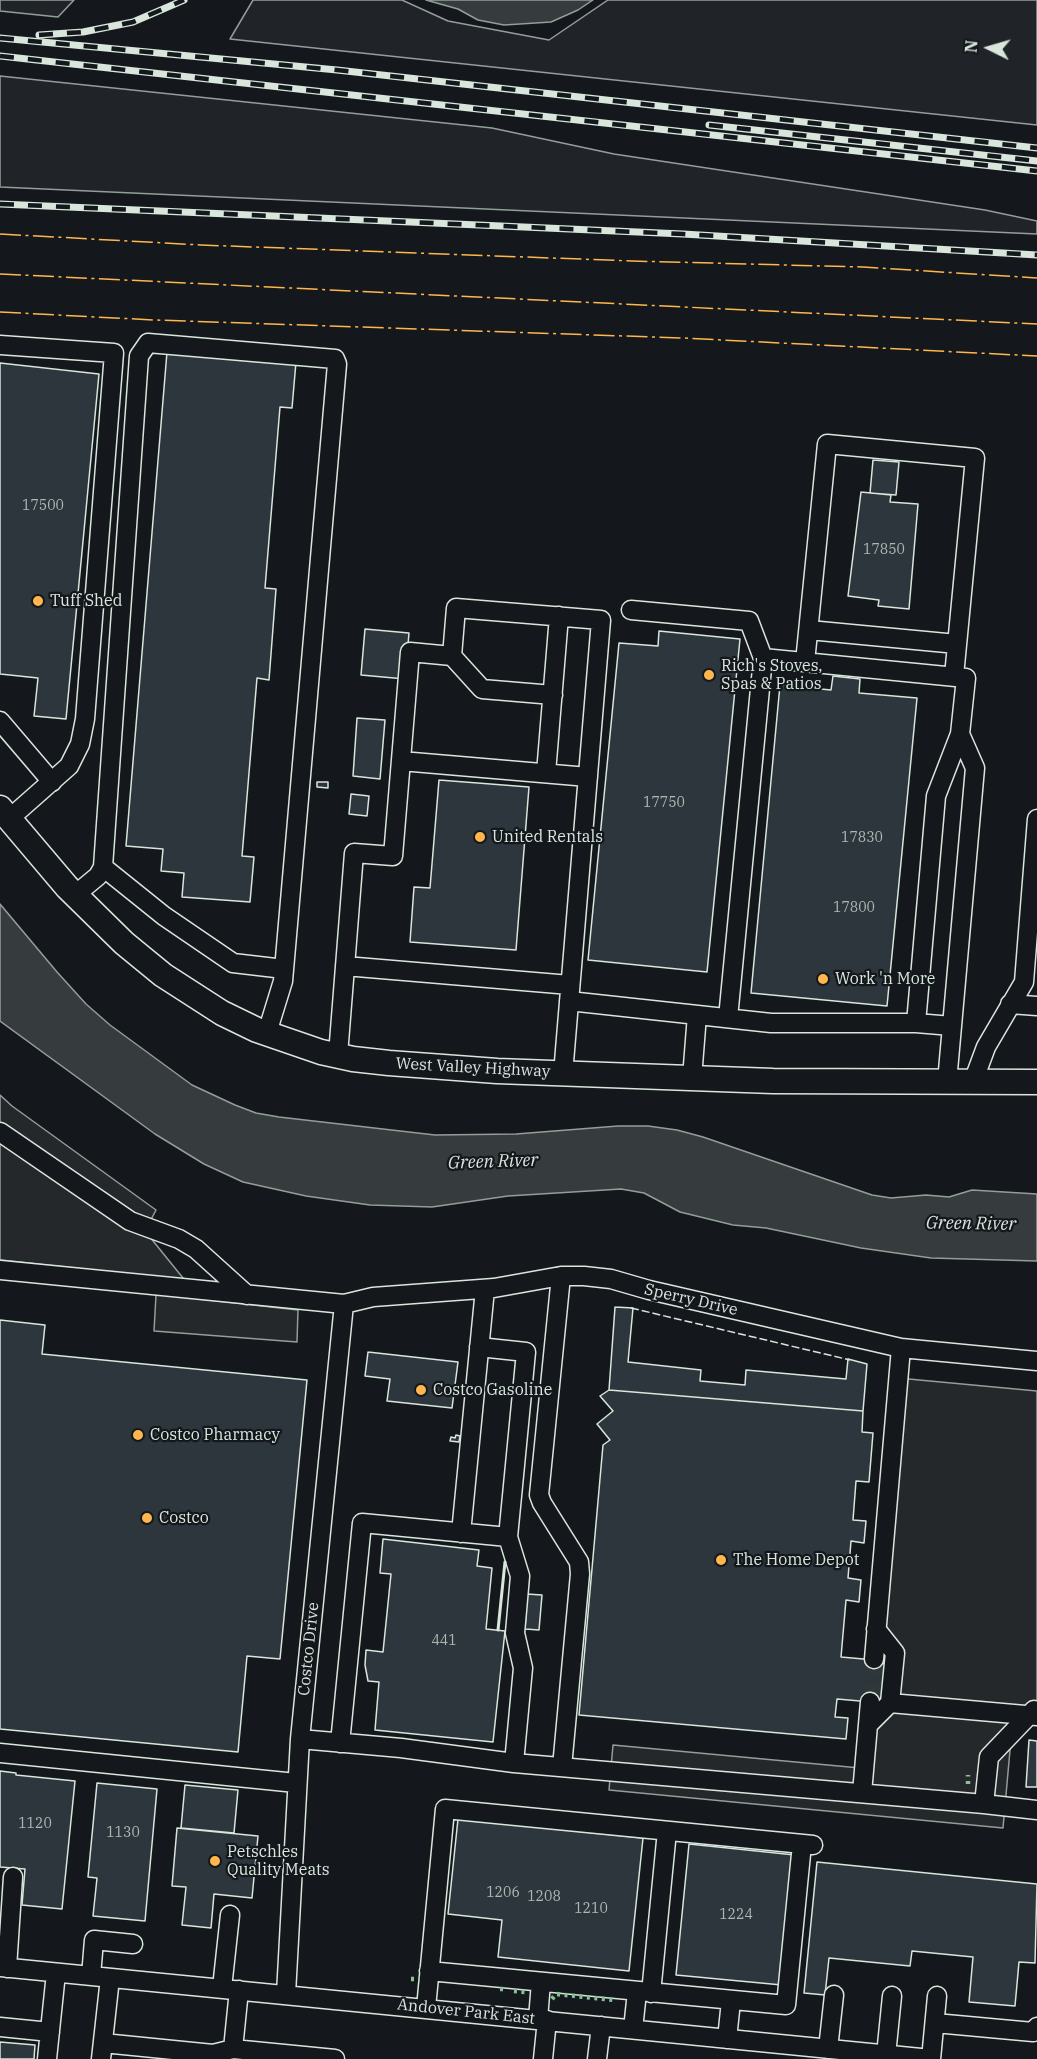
<!DOCTYPE html>
<html>
<head>
<meta charset="utf-8">
<style>
	body { margin:0 }
	#map { position:relative; width:1037px; height:2059px; overflow:hidden; background:#14181c; font-family:"IBM Plex Serif",serif }
	canvas { display:block }
	.north { position:absolute; left:959px; top:18px; width:60px; height:60px; -webkit-text-stroke:4px #14181c; paint-order:stroke; rotate:275deg; font-size:16px; font-weight:700; line-height:24px; text-align:center; color:#d8e6dc }
	.north::after { content:''; display:block; margin:auto; width:21px; height:27px; background:#d8e6dc; clip-path:polygon(50% 0,100% 100%,50% 72%,0 100%) }
</style>
</head>
<body>
<div id="map">
<canvas width="1037" height="2059"></canvas>
<div class="north">N</div>
</div>
<script>
const context = document.querySelector('canvas').getContext('2d');
context.lineJoin = 'round';
function fill(path, color) {
  context.fillStyle = color;
  context.fill(path, 'evenodd');
}
function poly(rows) {
  const path = new Path2D();
  for (const r of rows) {
    path.moveTo(r[0], r[1]);
    for (let i = 2; i < r.length; i += 2) path.lineTo(r[i], r[i + 1]);
  }
  return path;
}
function strokePath(path, color, width, dash) {
  context.strokeStyle = color;
  context.lineWidth = width;
  context.lineCap = dash ? 'butt' : 'round';
  context.setLineDash(dash || []);
  context.stroke(path);
}
function label(font, color, halo, rows, align = 'center') {
  context.font = font + ' "IBM Plex Serif",serif';
  context.lineWidth = 4.5;
  context.setLineDash([]);
  context.textBaseline = 'middle';
  context.strokeStyle = halo;
  context.fillStyle = color;
  for (const [text, x, y, turn = 0] of rows) {
    context.save();
    context.translate(x, y);
    context.rotate((+turn || 0) * Math.PI / 180);
    context.textAlign = isNaN(turn) ? turn : align;
    if (halo) context.strokeText(text, 0, 0);
    context.fillText(text, 0, 0);
    context.restore();
  }
}
const green = poly([
	[0,0,74,0,58,17,0,11,0,0],
	[253,0,402,0,448,21,549,40,608,0,1037,0,1037,125,230,39,253,0],
	[0,76,492,128,614,154,985,210,1037,221,1037,234,0,187,0,76]
]);
const parking = poly([
	[0,1095,12,1106,156,1210,145,1231,200,1299,298,1310,297,1342,154,1331,157,1277,1,1260,0,1268,0,1095],
	[898,1378,1037,1391,1037,1707,1014,1706,1003,1828,609,1790,613,1745,860,1768,898,1378]
]);
const water = poly([
	[426,0,593,0,578,10,551,22,504,25,478,20,458,9,426,0],
	[0,904,57,972,86,1004,110,1025,192,1085,235,1105,256,1113,279,1117,435,1135,516,1134,618,1126,648,1126,677,1130,703,1137,872,1195,891,1198,926,1195,949,1197,972,1190,1037,1194,1037,1261,931,1258,861,1248,766,1228,733,1225,680,1212,644,1193,621,1189,508,1196,432,1207,370,1205,306,1196,243,1182,204,1164,155,1134,0,1021,0,904]
]);
const building = poly([
	[167,352,296,362,292,408,280,407,265,588,276,589,269,680,257,678,242,856,254,857,250,902,182,897,184,873,161,871,163,849,126,846,167,352],
	[0,363,99,374,66,719,34,716,38,678,0,674,0,363],
	[873,460,899,462,896,495,870,493,873,460],
	[861,492,891,495,890,502,918,504,909,609,878,606,879,600,848,596,861,492],
	[365,629,409,633,405,679,361,675,365,629],
	[659,631,740,639,707,972,588,960,619,643,658,646,659,631],
	[833,676,860,679,859,693,917,698,887,1006,751,993,780,685,831,690,833,676],
	[357,718,385,720,380,779,353,776,357,718],
	[439,780,529,787,516,950,410,942,414,887,430,888,439,780],
	[317,782,328,782,328,788,317,787,317,782],
	[351,794,369,796,367,816,349,814,351,794],
	[615,1307,633,1308,628,1362,701,1370,700,1381,745,1385,746,1370,846,1379,848,1359,867,1364,863,1411,609,1390,615,1307],
	[0,1320,45,1325,42,1354,307,1380,280,1659,247,1656,238,1752,0,1729,0,1320],
	[368,1352,458,1362,452,1408,387,1401,390,1379,365,1376,368,1352],
	[609,1390,863,1411,862,1432,873,1433,869,1482,856,1481,853,1520,866,1521,864,1543,851,1541,848,1578,861,1580,859,1602,846,1600,841,1657,886,1661,883,1703,837,1699,835,1717,848,1718,846,1739,579,1715,603,1445,610,1440,597,1424,613,1411,600,1396,609,1390],
	[456,1435,460,1436,459,1442,450,1441,451,1437,455,1438,456,1435],
	[383,1539,479,1550,477,1566,492,1568,486,1629,505,1631,493,1742,375,1730,379,1682,368,1681,365,1665,366,1650,383,1652,391,1574,380,1573,383,1539],
	[527,1594,542,1595,539,1630,525,1629,527,1594],
	[1029,1740,1037,1741,1037,1787,1026,1787,1029,1740],
	[0,1771,16,1773,16,1775,75,1781,62,1909,22,1905,25,1869,0,1867,0,1771],
	[97,1783,157,1789,145,1921,93,1916,97,1878,88,1877,97,1783],
	[185,1785,238,1790,234,1833,181,1828,185,1785],
	[458,1819,643,1838,629,1971,498,1957,502,1920,448,1914,458,1819],
	[177,1828,258,1836,252,1898,214,1894,211,1928,182,1925,186,1887,172,1886,177,1828],
	[689,1844,795,1855,782,1985,676,1975,689,1844],
	[817,1862,1037,1884,1035,1963,1019,1962,1015,2006,969,2002,973,1957,912,1951,910,1966,829,1958,825,1995,804,1993,817,1862],
	[0,2042,35,2045,34,2059,0,2059,0,2042]
]);
const minorTunnel = poly([
	[870,1702,874,1659]
]);
const minor = poly([
	[0,345,114,353,85,719,80,744,69,766,9,819],
	[631,610,749,621,763,658],
	[809,630,957,644],
	[452,656,482,689,553,695],
	[805,662,827,444,975,458,954,676],
	[0,721,52,782],
	[401,761,588,777],
	[546,773,559,616],
	[103,867,164,916,233,963,284,969],
	[75,895,98,876,103,867,139,356,148,343,335,359,337,364,283,981,267,1033],
	[345,966,570,985],
	[569,1001,771,1023,916,1023,952,1026],
	[1010,1004,1037,1006],
	[728,1018,763,658,966,678,960,734],
	[916,1023,936,796,960,734,975,768,947,1082],
	[338,1055,354,853,393,856,410,652,452,656,456,608,601,620,563,1074],
	[692,1078,697,1015],
	[973,1082,986,1047,1024,982,1037,819],
	[0,1132,130,1221,179,1239,196,1249,247,1295],
	[0,1270,344,1304,373,1297,494,1288,561,1276,584,1276,611,1279,649,1290,901,1348,1037,1361],
	[561,1276,539,1495,542,1503,579,1562,580,1574,562,1767],
	[479,1347,526,1352,508,1537,520,1576,515,1633,523,1668,514,1763],
	[461,1533,485,1289],
	[874,1659,901,1348],
	[890,1703,1037,1716],
	[868,1725,890,1703,895,1653,876,1629],
	[300,1739,401,1748,514,1763,984,1804,1037,1810],
	[340,1743,362,1523,508,1537],
	[0,1753,296,1783],
	[862,1793,870,1702],
	[984,1804,989,1757,1034,1710],
	[0,1967,931,2059],
	[7,1968,13,1877],
	[429,1971,786,2005,802,1844],
	[91,1976,94,1940,133,1944],
	[222,1988,230,1915],
	[651,1993,667,1831],
	[286,1994,300,1739,344,1304],
	[426,2008,445,1809,813,1845],
	[538,2019,541,1982],
	[935,2023,1033,2032,1037,2027],
	[0,2027,50,2032],
	[633,2029,637,1992],
	[727,2039,731,2001],
	[103,2043,213,2054,233,2049,335,2059],
	[233,2049,239,1990],
	[828,2049,834,1995],
	[886,2055,892,1996],
	[47,2059,56,1973],
	[101,2059,110,1978],
	[543,2059,547,2020],
	[597,2059,601,2026],
	[931,2059,937,1996]
]);
const major = poly([
	[0,808,67,887,124,943,163,975,222,1013,257,1030,321,1052,353,1059,389,1063,497,1071,773,1081,1037,1082]
]);
const rail = poly([
	[39,35,83,32,133,22,184,0],
	[0,38,337,70,1037,148],
	[0,56,1037,171],
	[709,125,1037,161],
	[0,204,683,234,1037,255]
]);
const hedge = poly([
	[968,1784,968,1775],
	[411,1979,420,1979],
	[500,1989,505,1989],
	[514,1991,525,1992],
	[552,1999,556,1994,615,2000]
]);
const fence = poly([
	[631,1308,850,1360]
]);
const wall = poly([
	[498,1630,505,1562]
]);
const power = poly([
	[0,234,201,245,632,261,863,267,1037,278],
	[0,274,1037,324],
	[0,312,154,320,683,338,1037,356]
]);
const markers = [
	[38,601,6,"#ffb74d"],
	[709,675,6,"#ffb74d"],
	[480,837,6,"#ffb74d"],
	[823,979,6,"#ffb74d"],
	[421,1390,6,"#ffb74d"],
	[138,1435,6,"#ffb74d"],
	[147,1518,6,"#ffb74d"],
	[721,1560,6,"#ffb74d"],
	[215,1861,6,"#ffb74d"]
];
const numberNames = [
	["17500",43,506],
	["17850",884,550],
	["17750",664,803],
	["17830",862,838],
	["17800",854,908],
	["441",444,1641],
	["1120",35,1824],
	["1130",123,1833],
	["1206",503,1893],
	["1208",544,1897],
	["1210",591,1909],
	["1224",736,1915]
];
const poiNames = [
	["Tuff Shed",50,601],
	["Rich's Stoves,",721,666],
	["Spas & Patios",721,684],
	["United Rentals",492,837],
	["Work 'n More",835,979],
	["Costco Gasoline",433,1390],
	["Costco Pharmacy",150,1435],
	["Costco",159,1518],
	["The Home Depot",733,1560],
	["Petschles",227,1852],
	["Quality Meats",227,1870]
];
const streetNames = [
	["West Valley Highway",473,1068,3],
	["Sperry Drive",691,1300,13],
	["Costco Drive",309,1649,-84],
	["Andover Park East",466,2012,6]
];
const waterNames = [
	["Green River",493,1162,-2],
	["Green River",971,1224,1]
];
fill(green, '#202428');
strokePath(green, '#939e99', 1.5);
fill(parking, '#24282b');
strokePath(parking, '#939e99', 1.5);
fill(water, '#363b3e');
strokePath(water, '#939e99', 1.5);
fill(building, '#2c363c');
strokePath(building, '#d8e6dc', 1.5);
strokePath(minorTunnel, '#313739', 18, [18, 9]);
strokePath(minor, '#d8e6dc', 21);
strokePath(major, '#d8e6dc', 27);
strokePath(minor, '#14181c', 18);
strokePath(major, '#14181c', 24);
strokePath(rail, '#d8e6dc', 7);
strokePath(rail, '#14181c', 4.5, [14]);
strokePath(hedge, '#8ac095', 4.5, [3, 4.5]);
strokePath(fence, '#d8e6dc', 1.5, [8, 3]);
strokePath(wall, '#d8e6dc', 3);
strokePath(power, '#ffb74d', 1.5, [21, 4.5, 3, 4.5]);
for (const [x, y, r, color] of markers) {
  const dot = new Path2D();
  dot.arc(x, y, r, 0, 2 * Math.PI);
  context.fillStyle = color;
  context.fill(dot);
  strokePath(dot, '#14181c', 2);
}
label('14px', '#adbab4', null, numberNames);
label('16px', '#d8e6dc', '#14181c', poiNames, 'left');
label('16px', '#d8e6dc', '#14181c', streetNames);
label('italic 18px', '#d8e6dc', '#14181c', waterNames);
</script>
</body>
</html>
